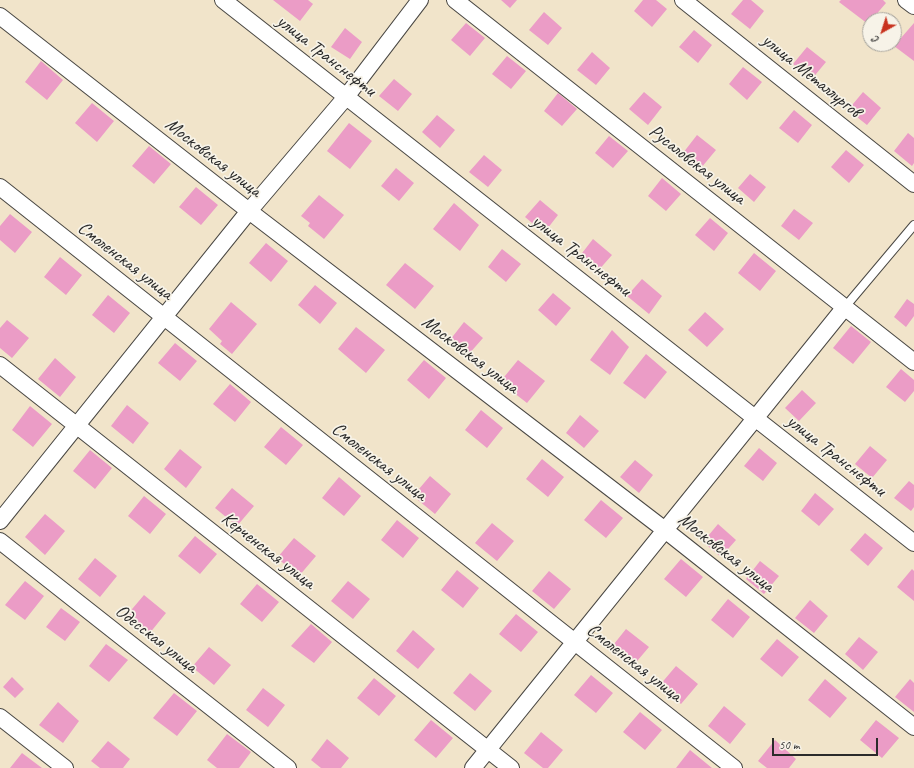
<!DOCTYPE html>
<html>
<head>
<meta charset="utf-8">
<style>
	body { margin:0 }
	#map { position:relative; width:914px; height:768px; overflow:hidden; background:#f1e4ca; font-family:Caveat,sans-serif }
	canvas { display:block }
	.north { position:absolute; left:862px; top:12px; width:40px; height:40px; box-sizing:border-box; background:#f7f3e8; border:1px solid #a5a39c; border-radius:50%; rotate:219deg; font-size:11px; font-weight:700; line-height:16px; text-align:center; color:#2b2b2b }
	.north::after { content:''; display:block; margin:auto; width:14px; height:18px; background:#c8321e; clip-path:polygon(50% 0,100% 100%,50% 72%,0 100%) }
	.scale { position:absolute; left:772px; top:738px; width:106px; height:18px; box-sizing:border-box; border:2px solid #2b2b2b; border-top:0; padding-left:5px; font-size:12px; line-height:14px; white-space:nowrap; color:#2b2b2b; -webkit-text-stroke:3px #f7f3e8; paint-order:stroke }
</style>
</head>
<body>
<div id="map">
<canvas width="914" height="768"></canvas>
<div class="north">С</div>
<div class="scale">50 m</div>
</div>
<script>
const context = document.querySelector('canvas').getContext('2d');
context.lineJoin = 'round';
function fill(path, color) {
  context.fillStyle = color;
  context.fill(path, 'evenodd');
}
function poly(rows) {
  const path = new Path2D();
  for (const r of rows) {
    path.moveTo(r[0], r[1]);
    for (let i = 2; i < r.length; i += 2) path.lineTo(r[i], r[i + 1]);
  }
  return path;
}
function strokePath(path, color, width, dash) {
  context.strokeStyle = color;
  context.lineWidth = width;
  context.lineCap = dash ? 'butt' : 'round';
  context.setLineDash(dash || []);
  context.stroke(path);
}
function label(font, color, halo, rows, align = 'center') {
  context.font = font + ' Caveat,sans-serif';
  context.lineWidth = 3.5;
  context.setLineDash([]);
  context.textBaseline = 'middle';
  context.strokeStyle = halo;
  context.fillStyle = color;
  for (const [text, x, y, turn = 0] of rows) {
    context.save();
    context.translate(x, y);
    context.rotate((+turn || 0) * Math.PI / 180);
    context.textAlign = isNaN(turn) ? turn : align;
    if (halo) context.strokeText(text, 0, 0);
    context.fillText(text, 0, 0);
    context.restore();
  }
}
const building = poly([
	[273,0,308,0,313,4,300,21],
	[501,0,517,0,510,8],
	[643,0,656,0,667,9,652,27,634,11],
	[743,0,751,0,764,11,750,29,731,14],
	[841,0,883,0,886,3,868,24,839,2],
	[544,12,562,28,548,45,529,30],
	[466,23,485,38,470,56,451,40],
	[914,23,914,61,894,46],
	[345,28,362,42,350,59,331,47],
	[694,30,712,45,698,63,679,47],
	[807,47,826,62,811,80,793,64],
	[592,52,610,68,596,85,577,70],
	[507,56,526,71,511,89,492,74],
	[41,61,63,80,47,100,25,82],
	[743,67,762,82,747,100,729,84],
	[394,79,412,94,398,111,379,96],
	[644,92,662,107,648,125,629,109],
	[863,92,881,108,867,125,848,110],
	[558,93,577,109,562,126,544,111],
	[92,103,114,121,97,142,75,123],
	[794,110,812,125,798,143,779,128],
	[437,115,455,130,440,148,422,132],
	[349,123,372,141,350,169,327,151],
	[908,133,914,138,914,163,912,166,894,151],
	[697,135,716,150,701,168,683,153],
	[609,136,628,151,613,168,595,153],
	[149,146,171,164,154,184,132,166],
	[846,150,864,165,849,183,831,167],
	[484,155,502,170,488,187,469,172],
	[396,168,414,183,399,201,381,186],
	[750,174,766,187,754,202,738,188],
	[662,178,681,194,666,211,648,196],
	[196,187,218,205,201,225,179,207],
	[319,195,344,215,324,239,308,226,310,223,301,216],
	[540,200,558,215,544,233,525,217],
	[454,203,479,225,460,251,433,229],
	[794,209,813,223,799,240,781,226],
	[10,214,32,232,15,253,0,240,0,226],
	[710,218,728,233,714,251,695,235],
	[593,239,612,255,597,272,579,257],
	[266,243,288,261,271,282,249,263],
	[502,249,521,264,506,282,488,267],
	[754,253,776,271,760,291,738,273],
	[60,257,82,275,66,295,44,277],
	[405,263,434,286,415,309,386,285],
	[642,279,662,296,649,314,627,296],
	[315,285,337,303,320,324,298,305],
	[553,293,571,308,556,326,538,310],
	[108,295,130,313,114,333,92,315],
	[907,299,914,304,914,316,906,327,894,317],
	[231,302,257,324,232,354,220,344,222,341,209,329],
	[705,312,724,329,707,347,688,330],
	[7,320,29,338,12,358,0,348,0,328],
	[464,322,483,338,468,355,450,340],
	[851,326,871,342,853,364,833,348],
	[356,327,385,350,366,373,338,349],
	[612,330,629,347,610,375,590,360],
	[175,343,197,361,180,381,158,363],
	[646,354,667,372,645,399,623,383],
	[55,358,76,377,60,397,38,379],
	[424,360,446,378,429,399,407,380],
	[518,360,545,381,527,403,500,382],
	[901,369,914,380,914,391,905,402,886,387],
	[230,384,251,402,235,422,213,404],
	[802,390,816,403,799,421,785,408],
	[127,405,149,423,133,444,111,426],
	[30,406,52,424,33,447,12,430],
	[481,410,503,428,487,448,465,430],
	[580,415,599,431,584,448,566,433],
	[281,427,303,445,286,465,264,447],
	[870,446,887,460,872,478,855,464],
	[759,448,777,463,763,481,744,466],
	[180,449,202,467,186,488,164,469],
	[90,450,112,468,95,489,73,471],
	[542,459,564,477,548,497,526,479],
	[635,460,653,475,639,493,620,477],
	[430,476,451,494,435,514,413,496],
	[339,477,361,496,344,516,322,498],
	[909,481,914,485,914,507,911,511,894,498],
	[232,488,254,506,237,526,215,508],
	[815,493,834,509,819,526,801,511],
	[144,496,166,514,150,534,128,516],
	[601,500,623,518,606,538,584,520],
	[45,514,65,531,45,555,25,537],
	[397,520,419,538,403,558,381,540],
	[492,523,514,541,497,561,475,543],
	[718,524,736,540,721,557,703,542],
	[865,533,883,548,868,566,850,550],
	[195,536,217,554,200,574,178,556],
	[294,538,316,556,299,576,277,558],
	[95,558,117,576,100,597,78,579],
	[681,559,703,577,686,597,664,579],
	[760,561,779,576,764,594,746,579],
	[912,569,914,571,914,601,897,587],
	[457,570,479,588,463,608,441,590],
	[549,571,571,589,554,609,532,591],
	[25,581,44,596,25,620,5,605],
	[348,581,370,599,353,619,331,601],
	[257,584,279,602,262,622,240,604],
	[144,595,166,613,149,634,127,615],
	[728,599,750,617,733,638,711,620],
	[810,600,828,616,814,633,795,618],
	[61,608,80,622,65,641,46,627],
	[516,614,538,632,521,652,499,634],
	[311,624,332,642,314,663,291,646],
	[626,629,649,647,632,667,610,649],
	[413,630,435,649,418,669,396,651],
	[859,637,878,652,863,670,845,654],
	[777,639,799,657,782,677,760,659],
	[106,644,128,660,109,682,89,666],
	[209,647,231,665,214,685,192,667],
	[676,666,698,684,681,704,659,686],
	[470,673,492,691,475,711,453,693],
	[591,675,613,693,596,713,574,695],
	[12,677,24,689,15,698,3,687],
	[374,678,396,696,379,716,357,698],
	[825,679,847,698,830,718,808,700],
	[910,679,914,683,914,712,895,697],
	[263,688,285,705,268,727,246,710],
	[174,693,197,711,177,736,153,718],
	[58,702,79,721,63,743,39,725],
	[724,706,746,724,730,744,708,726],
	[640,712,662,730,645,750,623,732],
	[431,720,453,738,436,758,414,740],
	[876,720,899,738,882,758,860,740],
	[541,732,563,750,548,768,543,768,524,753],
	[227,734,251,752,239,768,217,768,207,760],
	[327,739,349,758,341,768,321,768,311,760],
	[775,740,796,759,789,768,767,768,758,761],
	[108,741,130,759,123,768,100,768,91,761],
	[690,750,712,768,676,768],
	[22,753,42,768,10,768]
]);
const service = poly([
	[845,307,914,225]
]);
const minor = poly([
	[223,0,914,543],
	[455,0,914,362],
	[683,0,914,184],
	[906,0,914,6],
	[0,16,249,211,665,530,914,727],
	[0,187,734,768],
	[0,365,511,768],
	[0,521,249,211,346,97,420,0],
	[0,541,288,768],
	[0,717,65,768],
	[473,768,845,307]
]);
const streetNames = [
	["улица Транснефти",326,56,38],
	["улица Металлургов",811,76,39],
	["Московская улица",213,158,38],
	["Русаловская улица",697,165,38],
	["улица Транснефти",581,256,38],
	["Смоленская улица",125,261,38],
	["Московская улица",470,355,37],
	["улица Транснефти",836,456,38],
	["Смоленская улица",379,462,38],
	["Керченская улица",268,551,38],
	["Московская улица",726,553,38],
	["Одесская улица",156,639,38],
	["Смоленская улица",634,663,38]
];
fill(building, '#eb9cc6');
strokePath(service, '#494743', 10);
strokePath(minor, '#494743', 18);
strokePath(service, '#fff', 8);
strokePath(minor, '#fff', 16);
label('19px', '#2b2b2b', '#f7f3e8', streetNames);
</script>
</body>
</html>
